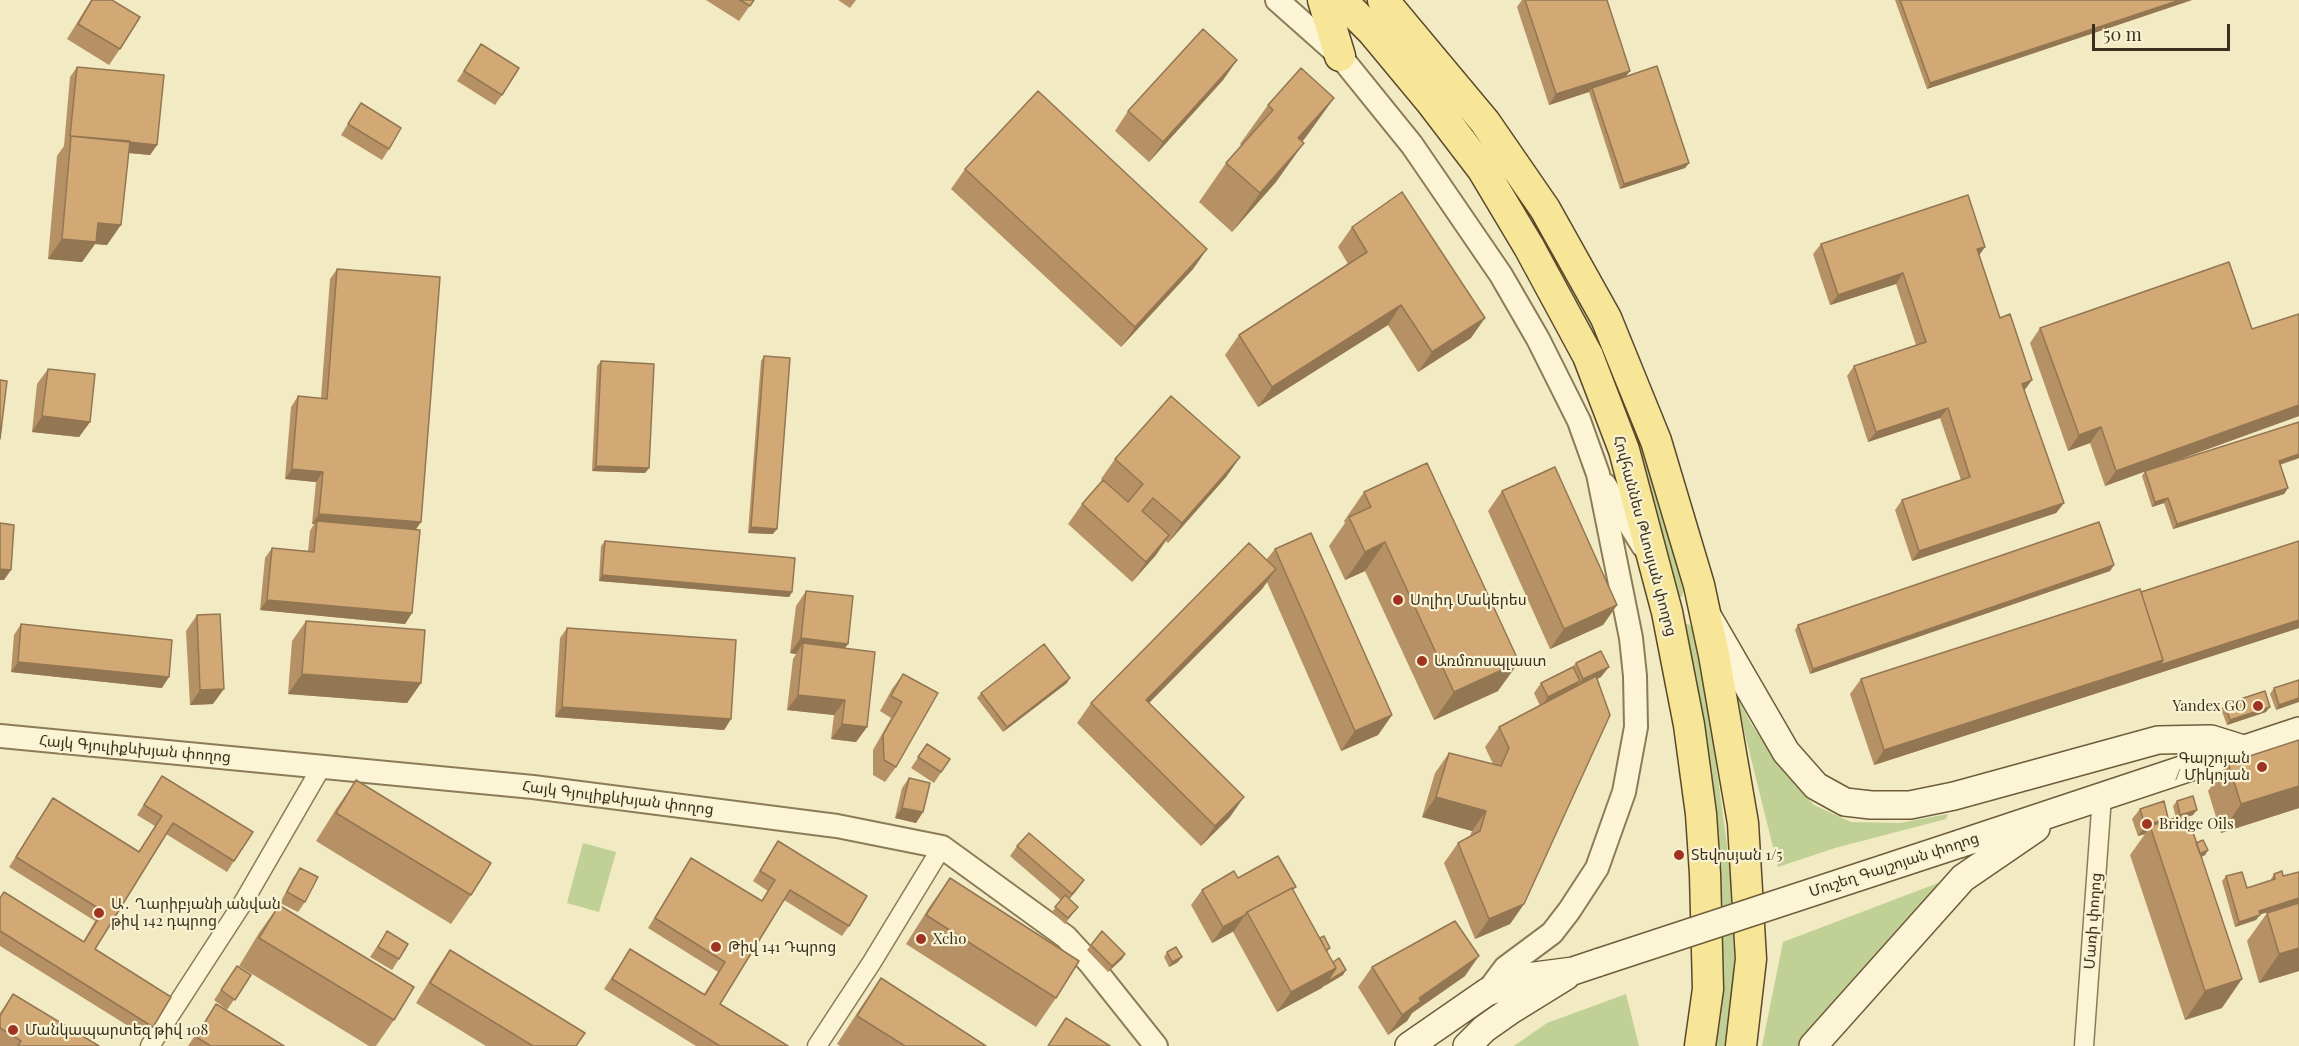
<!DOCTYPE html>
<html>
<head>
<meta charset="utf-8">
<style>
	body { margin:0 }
	#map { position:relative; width:2299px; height:1046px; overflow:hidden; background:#f1eac2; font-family:"Playfair Display",serif }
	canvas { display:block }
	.scale { position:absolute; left:2092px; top:24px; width:138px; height:27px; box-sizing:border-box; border:3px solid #3b301d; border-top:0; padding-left:8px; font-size:18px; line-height:21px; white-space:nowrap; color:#3b301d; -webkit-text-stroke:4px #f8f2d2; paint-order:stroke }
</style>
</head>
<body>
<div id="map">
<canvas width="2299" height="1046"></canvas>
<div class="scale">50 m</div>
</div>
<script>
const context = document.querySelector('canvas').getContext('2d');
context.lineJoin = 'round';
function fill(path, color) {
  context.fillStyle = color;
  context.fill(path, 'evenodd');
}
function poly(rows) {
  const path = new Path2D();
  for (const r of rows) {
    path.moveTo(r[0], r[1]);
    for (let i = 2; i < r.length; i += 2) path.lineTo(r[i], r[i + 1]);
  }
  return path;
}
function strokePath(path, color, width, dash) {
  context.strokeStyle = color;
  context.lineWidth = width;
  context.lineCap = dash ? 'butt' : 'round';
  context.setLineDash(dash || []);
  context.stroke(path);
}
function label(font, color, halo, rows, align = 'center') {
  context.font = font + ' "Playfair Display","Noto Sans Armenian",serif';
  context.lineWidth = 4.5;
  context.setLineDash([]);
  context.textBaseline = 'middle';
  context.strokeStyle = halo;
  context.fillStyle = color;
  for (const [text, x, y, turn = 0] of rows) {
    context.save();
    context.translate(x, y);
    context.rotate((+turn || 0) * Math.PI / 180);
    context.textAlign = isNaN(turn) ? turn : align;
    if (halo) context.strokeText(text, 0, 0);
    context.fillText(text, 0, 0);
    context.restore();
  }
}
const green = poly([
	[1352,0,1368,0,1431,72,1539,223,1592,322,1626,399,1655,483,1671,540,1684,590,1682,597,1678,597,1575,311],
	[1683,624,1688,624,1692,627,1702,677,1713,741,1730,868,1735,973,1725,1046,1715,1046,1723,992,1723,969,1719,881],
	[1734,690,1750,722,1783,771,1814,805,1851,822,1900,823,1948,814,1946,819,1835,848,1778,867],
	[583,843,616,852,599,912,567,903],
	[1946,880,1814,1026,1799,1046,1762,1046,1783,942],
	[1626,994,1639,1046,1514,1046,1547,1023]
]);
const minor = poly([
	[150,1046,244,901,322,766],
	[817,1046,872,962,942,847],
	[2084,1046,2102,796]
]);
const tertiary = poly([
	[1277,0,1340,56,1412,145,1501,275,1538,339,1579,421,1598,474,1631,638,1635,676,1636,727,1624,792,1597,868,1569,911,1552,933,1505,968,1487,992],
	[1605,485,1643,546],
	[0,736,533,787,837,826,942,847,1066,937,1089,962,1156,1046]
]);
const secondary = poly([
	[1709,619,1786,752,1816,786,1845,802,1871,805,1910,805,1954,796,2158,740,2211,739,2243,749],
	[1959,844,2299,731],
	[1409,1046,1487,992,1527,977,1573,971,1600,962],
	[1467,1046,1484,1029,1511,1010,1566,976],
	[1813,1046,1963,878,2036,828]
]);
const primary = poly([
	[1323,0,1340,56],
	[1341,0,1372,31,1431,102,1483,170,1529,247,1588,356,1624,450,1667,612,1689,725,1701,814,1705,874,1708,989,1700,1046],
	[1383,0,1485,122,1545,209,1606,318,1656,441,1699,585,1714,655,1743,823,1751,959,1741,1046]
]);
const secondaryBridge = poly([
	[1600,962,1959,844]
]);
const wall = poly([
	[91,0,112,0,120,49,109,65,67,39],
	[706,0,754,0,739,21],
	[838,0,856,0,850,8],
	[1522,0,1607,0,1630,71,1626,76,1689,163,1685,168,1620,189,1589,92,1549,105,1517,7],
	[1895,0,2192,0,1927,89],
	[481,44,502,95,495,105,457,81],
	[1237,60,1223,80,1149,162,1115,131,1128,111],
	[77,67,157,145,150,155,128,153,107,245,95,244,82,262,48,259,57,156,64,146,70,77],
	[1334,98,1302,142,1276,182,1232,232,1199,202,1226,163,1242,146,1240,144,1268,105],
	[361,103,389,149,382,160,341,135],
	[965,169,1207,249,1193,269,1121,347,951,189],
	[1352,227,1471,338,1418,372,1388,325,1258,407,1225,355,1239,335,1348,264,1338,247],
	[1821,244,1985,247,1979,254,2024,391,2064,503,2056,513,1912,561,1895,510,1902,500,1961,480,1940,418,1868,442,1847,376,1854,366,1916,345,1896,284,1830,305,1813,254],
	[337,269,421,522,415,530,412,613,405,624,260,610,265,558,272,548,308,552,310,531,314,524,312,524,316,482,285,479,291,407,298,396,321,398,330,279],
	[2299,314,2299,416,2148,471,2299,422,2299,458,2280,465,2288,488,2284,494,2173,529,2164,503,2152,507,2142,476,2145,471,2105,486,2090,443,2068,451,2030,343,2040,328,2252,329],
	[764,356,773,534,748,533,761,361],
	[601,361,649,468,645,473,592,471,597,366],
	[48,369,90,422,79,437,32,432,37,384],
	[1240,457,1226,477,1168,543,1166,541,1156,555,1132,582,1068,524,1082,504,1103,481,1101,479,1115,459],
	[1502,491,1617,605,1603,625,1550,649,1488,511],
	[1364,492,1498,691,1434,720,1365,571,1345,580,1329,546,1345,523,1344,521],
	[605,541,792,592,789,597,599,581,601,546],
	[2299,541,2299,628,1874,765,1850,694,1861,679,2141,592],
	[1275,549,1392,715,1378,735,1341,751,1267,582,1262,589,1149,703,1230,817,1201,846,1077,723,1091,703,1266,560],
	[2114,565,2110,571,1810,674,1795,630,1798,625],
	[806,591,845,648,867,727,856,742,831,739,834,715,787,710,793,659,796,654,790,653,796,606],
	[197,615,213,704,190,705,186,631],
	[306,621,421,683,407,703,288,694,292,641],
	[21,624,162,688,11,672,14,635],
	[567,628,731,719,724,730,555,717,560,638],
	[1576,663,1601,677,1597,679,1524,904,1510,924,1475,939,1444,863,1458,843,1470,836,1472,831,1422,817,1435,773,1449,753,1493,764,1485,747,1499,727,1540,706,1534,693,1541,683,1572,667],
	[903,674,938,693,896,767,885,782,873,775,873,750,891,718,880,711,892,689],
	[2299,680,2276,710,2270,694,2274,688],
	[1067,683,1003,732,977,698,981,693],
	[2225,704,2266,712,2227,725,2221,709],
	[2299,740,2299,808,2221,833,2208,791,2228,763],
	[927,744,950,759,934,783,911,768],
	[162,776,234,861,227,872,166,834,95,949,153,1027,146,1037,0,946,0,898,83,942,95,921,9,867,53,798,139,851,155,826,137,815],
	[909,778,923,812,916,823,895,818,902,788],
	[356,780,471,895,451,924,316,841,336,809],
	[2177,801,2193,815,2187,817,2196,843,2208,850,2205,855,2201,857,2222,1008,2185,1020,2130,855,2145,834,2138,836,2132,819,2140,809,2168,818,2167,821,2176,818,2173,806],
	[778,841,849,926,842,936,784,900,720,1004,788,1046,696,1046,604,989,630,949,704,994,718,972,648,928,691,858,762,901,768,891,753,881],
	[1017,846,1084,880,1069,899,1078,907,1065,924,1052,912,1061,900,1010,856],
	[300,868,305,902,298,912,280,903,293,878],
	[2299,872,2299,903,2260,914,2256,920,2235,927,2222,881,2226,876,2247,888,2271,880,2271,879,2274,874,2283,876],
	[950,878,1056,998,1036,1027,906,944,930,906],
	[1238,878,1293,890,1320,938,1330,948,1327,952,1333,962,1343,975,1277,1012,1233,932,1234,931,1212,943,1191,905,1202,890],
	[279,905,394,1020,376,1046,369,1046,239,966,259,933],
	[2267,913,2299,971,2259,983,2247,941],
	[387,931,399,959,392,970,370,957],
	[1091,945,1125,954,1122,959,1108,972,1087,950],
	[450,950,576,1046,486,1046,416,1003,436,970],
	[1167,952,1178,962,1169,967,1164,957],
	[237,966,251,975,227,1010,214,1000],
	[1372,967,1465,976,1412,1013,1407,1021,1388,1035,1358,987],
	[881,978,986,1046,840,1046,837,1044,861,1007],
	[13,994,99,1046,0,1046,0,1013],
	[216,1004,284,1046,188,1046]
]);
const shadedWall = poly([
	[2180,0,2192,0,1927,89,1930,83],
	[1237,60,1223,80,1149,162,1163,142],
	[1630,71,1622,81,1592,88,1589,92,1549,105,1556,94],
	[1334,98,1306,137,1271,177,1298,138],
	[71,136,157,145,150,155,70,147],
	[1304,143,1276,182,1232,232,1260,193],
	[1689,163,1685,168,1620,189,1624,184],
	[98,223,121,225,107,245,95,244,82,262,48,259,62,239],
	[1985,247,1978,257,1977,249],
	[1207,249,1193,269,1121,347,1135,327],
	[1903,273,1896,284,1830,305,1838,295],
	[1401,305,1388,325,1258,407,1272,387],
	[1485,318,1471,338,1418,372,1432,352],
	[2032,380,2024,391,2022,384],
	[2299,405,2299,416,2105,486,2116,471],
	[1948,408,1940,418,1868,442,1876,432],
	[42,416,90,422,79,437,32,432],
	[2101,427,2090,443,2068,451,2079,435],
	[2299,454,2299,458,2275,466,2279,461],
	[1240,457,1226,477,1168,543,1182,523],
	[596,466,649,468,645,473,592,471],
	[292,469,323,472,316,482,285,479],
	[2288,488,2284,494,2173,529,2177,524],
	[2168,498,2164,503,2152,507,2155,502],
	[2064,503,2056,513,1912,561,1919,551],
	[319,514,421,522,414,532,317,521,314,524,312,524],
	[751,527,777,529,773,534,748,533],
	[1169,535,1156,555,1132,582,1146,562],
	[1385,542,1365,571,1345,580,1365,552],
	[2114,565,2110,571,1810,674,1813,669],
	[0,569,11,570,4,580,0,580],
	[1276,569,1262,589,1132,720,1146,700],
	[602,575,792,592,789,597,599,581],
	[267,600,412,613,405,624,260,610],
	[1617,605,1603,625,1550,649,1564,629],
	[2299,620,2299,628,1874,765,1884,750,2163,660],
	[801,638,848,644,837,659,803,643,796,654,790,653],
	[18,662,169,677,162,688,11,672],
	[1519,662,1498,691,1434,720,1454,692],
	[1609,667,1601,677,1576,689,1583,679],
	[302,674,421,683,407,703,288,694],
	[1070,678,1067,683,1003,732,1007,727],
	[1580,681,1573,692,1541,707,1548,697],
	[224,689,213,704,190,705,200,690],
	[798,695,845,700,834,715,787,710],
	[2299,698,2299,702,2276,710,2279,705],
	[562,707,731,719,724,730,555,717],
	[2270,707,2266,712,2227,725,2230,720],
	[1392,715,1378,735,1341,751,1355,731],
	[842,724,867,727,856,742,831,739],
	[2299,786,2299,808,2221,833,2241,804],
	[1244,797,1230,817,1201,846,1215,826],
	[1436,797,1486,811,1472,831,1422,817],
	[902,808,923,812,916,823,895,818],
	[2197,810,2193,815,2177,820,2180,815],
	[2168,818,2161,828,2150,826,2145,834,2138,836,2145,826],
	[2208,850,2205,855,2191,862,2194,857],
	[1084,880,1077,890,1065,904,1072,894],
	[2299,898,2299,903,2255,916,2259,911],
	[1524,904,1510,924,1475,939,1489,919],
	[1245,915,1234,931,1212,943,1223,927],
	[2260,915,2256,920,2235,927,2239,922],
	[2299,948,2299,971,2259,983,2279,954],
	[1125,954,1122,959,1108,972,1112,966],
	[1479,956,1465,976,1412,1013,1407,1021,1388,1035,1402,1015,1419,998],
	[1182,957,1178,962,1169,967,1172,962],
	[1336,968,1322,988,1277,1012,1291,992],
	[1346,970,1343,975,1323,987,1327,982],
	[2242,979,2222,1008,2185,1020,2205,991]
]);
const building = poly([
	[92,0,112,0,140,17,120,49,78,24,92,0],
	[740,0,754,0,750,6,740,0],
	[1525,0,1607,0,1630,71,1556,94,1525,0],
	[1900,0,2180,0,1930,83,1900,0],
	[1203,29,1237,60,1163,142,1128,111,1203,29],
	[481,44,519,68,502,95,464,71,481,44],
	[1657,66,1689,163,1624,184,1592,88,1657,66],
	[77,67,164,75,157,145,70,136,77,67],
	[1301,68,1334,98,1298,138,1304,143,1260,193,1226,163,1273,110,1268,105,1301,68],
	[1038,91,1207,249,1135,327,965,169,1038,91],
	[361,103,401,128,389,149,348,124,361,103],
	[71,136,130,141,121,225,98,223,96,242,62,239,71,136],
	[1402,192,1485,318,1432,352,1401,305,1272,387,1239,335,1367,252,1352,227,1402,192],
	[1968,195,1985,247,1977,249,2000,318,2010,314,2032,380,2022,384,2064,503,1919,551,1902,500,1970,477,1948,408,1876,432,1854,366,1926,342,1903,273,1838,295,1821,244,1968,195],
	[2229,262,2252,329,2299,314,2299,405,2116,471,2101,427,2079,435,2040,328,2229,262],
	[337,269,440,277,421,522,319,514,323,472,292,469,298,396,327,399,337,269],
	[764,356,790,358,777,529,751,527,764,356],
	[601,361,654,364,649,468,596,466,601,361],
	[48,369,95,374,90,422,42,416,48,369],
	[0,380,7,381,0,439,0,380],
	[1171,396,1240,457,1182,523,1153,498,1142,511,1169,535,1146,562,1082,504,1103,480,1128,502,1143,484,1115,459,1171,396],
	[2299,422,2299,454,2279,461,2288,488,2177,524,2168,498,2155,502,2145,471,2299,422],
	[1427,463,1519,662,1454,692,1385,542,1365,552,1349,517,1371,507,1364,492,1427,463],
	[1555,467,1617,605,1564,629,1502,491,1555,467],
	[317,521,420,530,412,613,267,600,272,548,314,552,317,521],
	[2099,522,2114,565,1813,669,1798,625,2099,522],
	[0,523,14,525,11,570,0,569,0,523],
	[1311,533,1392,715,1355,731,1275,549,1311,533],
	[605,541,795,558,792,592,602,575,605,541],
	[2299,541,2299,620,2160,665,2163,660,2141,592,2299,541],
	[1249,543,1276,569,1146,700,1244,797,1215,826,1091,703,1249,543],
	[2140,589,2163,660,1884,750,1861,679,2140,589],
	[806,591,853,596,848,644,801,638,806,591],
	[220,614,224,689,200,690,197,615,220,614],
	[306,621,425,630,421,683,302,674,306,621],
	[21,624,172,640,169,677,18,662,21,624],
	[567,628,736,640,731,719,562,707,567,628],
	[803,643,875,652,867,727,842,724,845,700,798,695,803,643],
	[1044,644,1070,678,1007,727,981,693,1044,644],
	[1601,651,1609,667,1583,679,1576,663,1601,651],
	[1573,667,1580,681,1548,697,1541,683,1573,667],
	[903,674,938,693,896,767,884,760,883,735,902,702,891,696,903,674],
	[1596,676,1610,715,1524,904,1489,919,1458,843,1480,831,1486,811,1436,797,1449,753,1501,766,1509,748,1499,727,1596,676],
	[2299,680,2299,698,2279,705,2274,688,2299,680],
	[2265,691,2270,707,2230,720,2225,704,2265,691],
	[2299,740,2299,786,2241,804,2228,763,2299,740],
	[927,744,950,759,941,772,918,757,927,744],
	[162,776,253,832,234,861,173,823,95,949,171,997,153,1027,0,931,0,898,4,892,84,942,103,911,16,857,53,798,139,852,162,816,144,805,162,776],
	[909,778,930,783,923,812,902,808,909,778],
	[356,780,491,863,471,895,336,813,356,780],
	[2193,796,2197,810,2180,815,2177,801,2193,796],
	[2164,801,2168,818,2145,826,2140,809,2164,801],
	[2187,814,2242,979,2205,991,2150,826,2187,814],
	[1029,833,1084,880,1072,894,1017,846,1029,833],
	[2203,840,2208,850,2200,854,2196,843,2203,840],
	[778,841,867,896,849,926,790,890,720,1004,788,1046,720,1046,612,979,630,949,705,995,725,962,655,918,691,858,762,901,775,880,760,871,778,841],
	[1278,856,1296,887,1292,889,1292,888,1247,912,1245,915,1223,927,1202,890,1234,871,1238,878,1278,856],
	[300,868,318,877,305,902,287,892,300,868],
	[2282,871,2283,876,2299,872,2299,898,2259,911,2260,915,2239,922,2226,876,2242,872,2247,888,2275,879,2274,874,2282,871],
	[950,878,1079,961,1056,998,926,915,950,878],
	[1292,888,1336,968,1291,992,1247,912,1292,888],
	[1065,895,1078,907,1068,918,1055,907,1065,895],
	[2299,903,2299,948,2279,954,2267,913,2299,903],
	[279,905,414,987,394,1020,259,938,279,905],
	[1455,921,1479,956,1419,998,1421,1001,1402,1015,1372,967,1455,921],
	[387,931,408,944,399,959,378,947,387,931],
	[1102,931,1125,954,1112,966,1091,945,1102,931],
	[1324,936,1330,948,1326,950,1320,938,1324,936],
	[1176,947,1182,957,1172,962,1167,952,1176,947],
	[450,950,585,1033,576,1046,533,1046,430,983,450,950],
	[1339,958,1346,970,1327,982,1336,968,1333,962,1339,958],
	[237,966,251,975,235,1000,221,990,237,966],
	[881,978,986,1046,905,1046,857,1016,881,978],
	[13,994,99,1046,18,1046,21,1041,0,1028,0,1016,13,994],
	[216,1004,284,1046,211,1046,196,1037,216,1004],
	[1066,1018,1110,1046,1048,1046,1066,1018]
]);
const markers = [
	[1398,600,6,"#a03423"],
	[1422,661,6,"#a03423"],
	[2258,706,6,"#a03423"],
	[2262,767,6,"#a03423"],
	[2147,824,6,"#a03423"],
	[1679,855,6,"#a03423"],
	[99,913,6,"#a03423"],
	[921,939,6,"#a03423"],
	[716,947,6,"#a03423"],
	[13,1030,6,"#a03423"]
];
const streetNames = [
	["Հովհաննես Թևոսյան փողոց",1645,536,75],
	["Հայկ Գյուլիքևխյան փողոց",135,749,5],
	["Հայկ Գյուլիքևխյան փողոց",618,798,7],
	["Մուշեղ Գալշոյան փողոց",1894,865,-18],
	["Մառի փողոց",2093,921,-86]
];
const poiNames = [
	["Սոլիդ Մակերես",1410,600],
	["Առմռոսպլաստ",1434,661],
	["Yandex GO",2246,706,"right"],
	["Գալշոյան",2250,758,"right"],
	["/ Միկոյան",2250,775,"right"],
	["Bridge Oils",2159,824],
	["Տեվոսյան 1/5",1691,855],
	["Ա․ Ղարիբյանի անվան",111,904],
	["թիվ 142 դպրոց",111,921],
	["Xcho",933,939],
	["Թիվ 141 Դպրոց",728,947],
	["Մանկապարտեզ թիվ 108",25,1030]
];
fill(green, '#c1d095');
strokePath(minor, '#8c7b57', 21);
strokePath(tertiary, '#8c7b57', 26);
strokePath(secondary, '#6e5c3b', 30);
strokePath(primary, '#5a482c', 33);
strokePath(minor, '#fbf5d6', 18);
strokePath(tertiary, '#fbf5d6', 22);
strokePath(secondary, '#fbf5d6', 27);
strokePath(primary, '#f7e697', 30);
strokePath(secondaryBridge, '#6e5c3b', 30, []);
strokePath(secondaryBridge, '#fbf5d6', 27);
fill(wall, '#b59165');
fill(shadedWall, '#937652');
fill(building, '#d2a975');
strokePath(building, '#937652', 1.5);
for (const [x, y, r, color] of markers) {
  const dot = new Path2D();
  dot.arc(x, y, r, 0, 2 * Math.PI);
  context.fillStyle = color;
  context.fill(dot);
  strokePath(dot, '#f8f2d2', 2);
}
label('15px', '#3b301d', '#f8f2d2', streetNames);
label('15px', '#3b301d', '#f8f2d2', poiNames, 'left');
</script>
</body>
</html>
